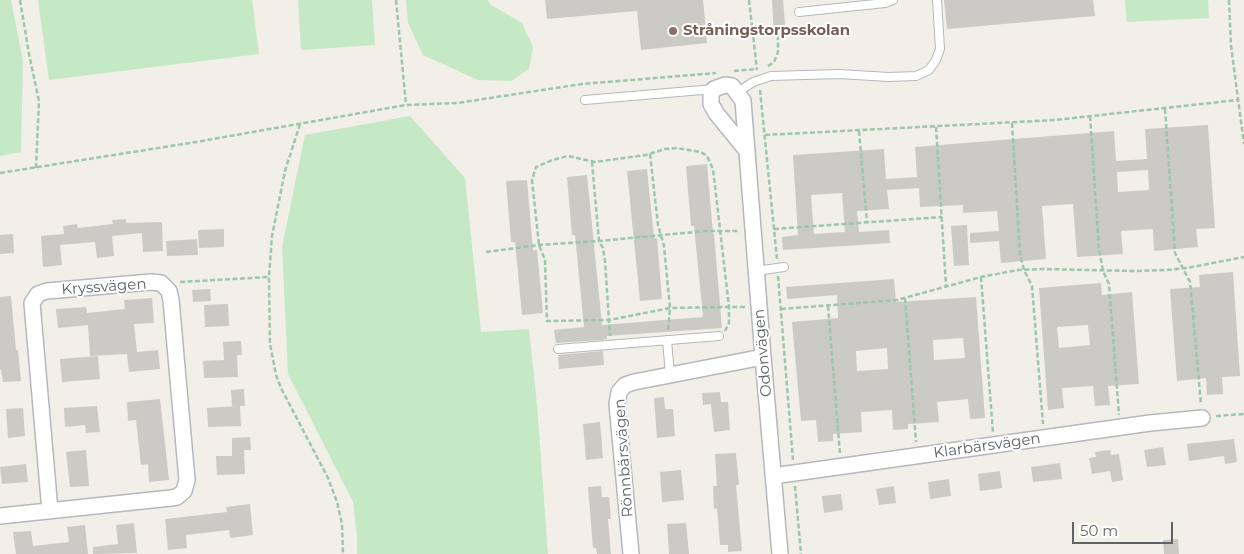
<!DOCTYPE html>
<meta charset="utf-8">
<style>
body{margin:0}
#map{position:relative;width:1244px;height:554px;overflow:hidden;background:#f1efe8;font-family:Montserrat,sans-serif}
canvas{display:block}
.scale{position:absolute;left:1072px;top:522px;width:101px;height:22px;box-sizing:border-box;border:2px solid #5f6368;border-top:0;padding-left:6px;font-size:15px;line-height:18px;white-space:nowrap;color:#5f6368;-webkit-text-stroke:4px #fff;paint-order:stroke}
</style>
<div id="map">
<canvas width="1244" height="554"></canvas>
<div class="scale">50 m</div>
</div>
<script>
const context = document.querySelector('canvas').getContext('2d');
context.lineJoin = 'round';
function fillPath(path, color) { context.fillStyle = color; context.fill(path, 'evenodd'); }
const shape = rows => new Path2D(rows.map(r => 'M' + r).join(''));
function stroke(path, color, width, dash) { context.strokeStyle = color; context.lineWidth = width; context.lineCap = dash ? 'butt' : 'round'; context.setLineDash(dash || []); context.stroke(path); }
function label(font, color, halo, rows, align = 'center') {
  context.font = font + ' Montserrat,sans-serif'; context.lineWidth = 4; context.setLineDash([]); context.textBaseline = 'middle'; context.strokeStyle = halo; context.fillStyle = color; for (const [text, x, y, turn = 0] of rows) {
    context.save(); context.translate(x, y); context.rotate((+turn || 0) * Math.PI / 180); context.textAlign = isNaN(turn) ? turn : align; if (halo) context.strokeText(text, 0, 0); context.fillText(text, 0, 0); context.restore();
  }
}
fillPath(shape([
 [0,0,11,0,23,61,21,152,0,156],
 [38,0,252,0,259,54,49,80],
 [298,0,372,0,375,45,301,50],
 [406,0,487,0,491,5,522,23,533,47,529,69,511,81,478,80,423,55,408,23],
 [1125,0,1208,0,1209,18,1127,22],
 [410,116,465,178,481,332,529,329,537,405,548,554,357,554,357,535,353,502,288,374,282,247,305,135]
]), '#c5e8c5');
fillPath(shape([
 [545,0,703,0,707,43,641,50,637,11,547,19],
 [772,0,783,0,786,36,774,37],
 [944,0,1093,0,1095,16,947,29],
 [1208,125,1215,228,1196,229,1198,247,1154,251,1153,229,1121,231,1123,254,1077,257,1073,204,1042,206,1046,259,1001,263,999,241,970,243,970,233,999,231,997,211,963,213,963,205,920,207,919,188,887,190,889,209,857,211,859,232,889,230,890,243,783,250,782,237,798,235,793,155,884,149,886,179,902,178,917,177,915,147,1114,131,1116,161,1147,159,1145,129],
 [1148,170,1149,190,1118,192,1117,172],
 [842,193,845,232,814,234,811,195],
 [707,164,713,234,714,234,722,328,607,336,607,339,602,340,556,343,554,330,584,327,575,235,572,235,567,177,587,175,602,325,703,317,694,226,691,226,686,166],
 [647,169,654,238,657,238,662,299,640,301,627,171],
 [527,180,533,250,537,250,543,313,522,315,515,242,511,242,506,181],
 [126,219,126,223,162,222,163,251,143,252,142,233,112,236,114,256,97,258,95,242,60,245,62,265,43,267,41,236,64,234,63,226,77,224,78,228,113,224,112,220],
 [967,225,969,265,954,266,951,226],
 [224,229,224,247,199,248,198,230],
 [13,234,14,253,0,254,0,235],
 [197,239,198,255,167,256,166,241],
 [1233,272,1240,376,1222,377,1223,394,1207,395,1206,378,1177,381,1170,289,1200,287,1199,275],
 [894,279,896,302,976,297,985,418,970,419,968,399,937,402,939,422,908,424,908,429,893,430,892,410,861,412,862,432,833,434,833,441,818,442,816,420,801,421,792,322,838,318,837,295,787,299,786,287],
 [963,338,965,358,934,360,933,340],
 [887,348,888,369,857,371,856,351],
 [1101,283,1102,295,1132,292,1139,384,1108,386,1110,405,1095,406,1093,386,1062,388,1064,408,1048,410,1039,288],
 [1088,325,1090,345,1059,348,1057,327],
 [210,289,211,301,193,302,192,290],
 [11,296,16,350,18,350,21,381,3,382,1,369,0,370,0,297],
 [152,298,154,323,134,324,137,352,158,350,160,369,129,372,127,354,90,356,88,325,58,328,56,309,86,307,87,313,125,309,124,300],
 [228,304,229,326,205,327,204,305],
 [241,341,242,355,237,355,238,377,204,378,203,361,224,360,223,342],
 [603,351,604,365,559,369,558,355],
 [98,356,100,379,62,382,60,359],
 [244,389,245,406,240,406,241,426,208,427,207,408,237,406,232,406,231,390],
 [720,392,721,402,728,402,730,430,714,432,711,404,703,405,702,393],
 [664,397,665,409,673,409,675,436,657,438,654,398],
 [160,399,169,480,149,482,148,464,141,465,136,420,128,421,127,402],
 [97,406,100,432,86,433,85,425,65,427,64,408],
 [23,408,25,436,8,438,6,409],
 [600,422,603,458,586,460,583,424],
 [250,437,251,450,244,450,245,474,217,475,216,456,232,456,232,438],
 [1234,439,1237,462,1225,464,1224,456,1189,461,1187,444],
 [1163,447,1166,465,1147,467,1144,450],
 [86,450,89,486,70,487,66,452],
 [1110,450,1111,455,1119,454,1123,480,1112,482,1110,471,1092,474,1089,458,1096,457,1095,452],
 [736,453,739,485,736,485,742,551,728,552,728,545,720,545,717,508,714,509,713,486,717,486,715,454],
 [1060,463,1062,479,1033,482,1031,467],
 [26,464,28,482,2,484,0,467],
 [681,470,684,500,662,502,660,472],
 [1000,471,1002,488,980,491,978,474],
 [949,479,951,496,930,499,928,482],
 [601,486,602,497,609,497,611,519,608,519,611,554,597,554,596,548,593,548,588,487],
 [894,486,896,503,879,505,876,489],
 [841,494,843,510,824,513,822,496],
 [250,504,253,535,230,538,229,530,186,535,187,548,168,550,165,519,227,512,226,507],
 [134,523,137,553,93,554,93,547,118,544,116,525],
 [686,523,689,554,669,554,667,524],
 [85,525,88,554,16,554,13,532,31,531,33,546,69,542,67,527],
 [1178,539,1179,554,1164,554,1163,540]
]), '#cccac5');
const service = shape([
 [799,12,885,3,893,0],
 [738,92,753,82,771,76,839,74,889,77,916,76,929,70,936,60,940,49,937,0],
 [585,100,714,89],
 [756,271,784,267],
 [667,340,670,375],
 [558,349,719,336]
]);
const minor = shape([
 [747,151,716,113,711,104,711,95,714,89,725,85,732,86,743,101,763,357,780,554],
 [773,476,1150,423,1202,418],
 [0,516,171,498,177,497,184,491,187,480,171,300,169,291,161,283,151,282,47,291,38,294,32,303,50,511],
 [631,554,617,404,619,392,625,385,634,382,763,357]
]);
stroke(service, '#b5b8bc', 10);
stroke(minor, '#b5b8bc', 18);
stroke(shape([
 [20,0,29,54,39,101,36,168],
 [396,0,406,105],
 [749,0,757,70],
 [1229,0,1231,46,1244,144],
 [768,66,774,62,778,52,778,37],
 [734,71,756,69],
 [760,90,777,259],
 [1165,109,1175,253,1190,282,1201,404],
 [1090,116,1099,249,1103,271,1109,284,1119,415],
 [1012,123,1020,254,1024,270,1032,286,1043,424],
 [300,124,285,171,272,236,269,277,270,344,276,375,281,388,328,478,337,502,342,524,343,554],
 [936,127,946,286],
 [859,131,867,222],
 [765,135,1055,120,1238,100],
 [650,154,658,225,664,246,670,308,668,331],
 [592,162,599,241,603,248,605,261,610,336],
 [0,173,196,142,406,105,457,103,582,84,716,73],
 [774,229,942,217],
 [486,252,539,245,599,241,705,231,739,231],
 [778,276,793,460],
 [981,277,993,433],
 [180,282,269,277],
 [905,298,916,442],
 [828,306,840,454],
 [781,309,897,300,981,277,1018,270,1043,269,1135,271,1166,270,1187,268,1244,257],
 [725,331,729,323,729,307,713,169,707,156,701,152,677,148,665,149,646,155,595,162,568,156,552,160,536,167,532,180,539,245,545,260,547,321,609,320,670,308,729,307,745,307],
 [1216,416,1244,414],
 [795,486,801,554]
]), '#9cc7a9', 2.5, [5, 2.5]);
stroke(service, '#fff', 8);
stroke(minor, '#fff', 15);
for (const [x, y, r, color] of [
 [673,31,5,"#8d6e63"]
]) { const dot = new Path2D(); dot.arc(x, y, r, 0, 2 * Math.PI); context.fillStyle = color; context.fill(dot); stroke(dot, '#fff', 2); }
label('bold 15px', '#785e54', '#fff', [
 ["Stråningstorpsskolan",683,31]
], 'left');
label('15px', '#5f6368', '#fff', [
 ["Kryssvägen",104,287,-4],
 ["Odonvägen",763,353,-95],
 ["Klarbärsvägen",987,446,-8],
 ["Rönnbärsvägen",624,458,-94]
]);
</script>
